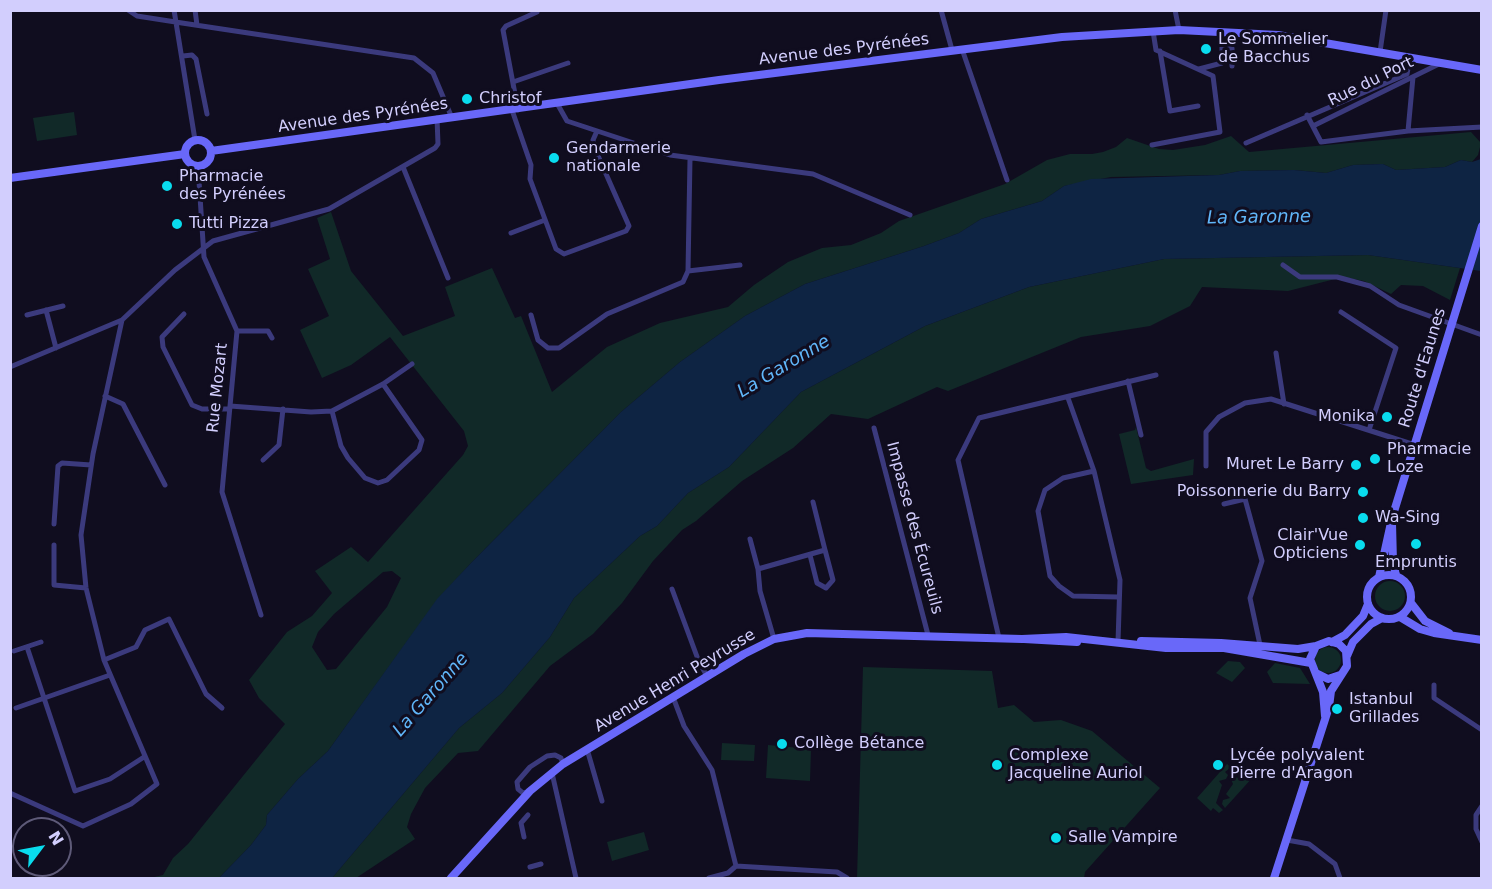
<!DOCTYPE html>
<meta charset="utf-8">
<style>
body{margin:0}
#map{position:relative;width:1492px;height:889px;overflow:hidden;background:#100d1f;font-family:"DejaVu Sans",sans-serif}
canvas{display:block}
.frame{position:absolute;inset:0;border:12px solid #d2cefd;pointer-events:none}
.north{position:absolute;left:12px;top:817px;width:60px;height:60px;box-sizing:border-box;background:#100d1f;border:2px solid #5e5a78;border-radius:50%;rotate:58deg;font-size:16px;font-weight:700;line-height:24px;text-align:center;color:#d2cefd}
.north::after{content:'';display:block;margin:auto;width:21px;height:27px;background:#09dcee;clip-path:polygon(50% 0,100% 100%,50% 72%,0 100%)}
</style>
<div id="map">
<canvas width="1492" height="889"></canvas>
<div class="frame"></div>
<div class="north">N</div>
</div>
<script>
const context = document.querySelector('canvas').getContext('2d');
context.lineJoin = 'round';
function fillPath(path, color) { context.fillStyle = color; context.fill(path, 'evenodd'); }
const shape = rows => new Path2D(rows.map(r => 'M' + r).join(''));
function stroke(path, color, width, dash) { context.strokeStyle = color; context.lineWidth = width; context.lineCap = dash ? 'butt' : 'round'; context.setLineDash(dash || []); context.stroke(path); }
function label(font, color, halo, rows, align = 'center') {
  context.font = font + ' "DejaVu Sans",sans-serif'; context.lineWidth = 6; context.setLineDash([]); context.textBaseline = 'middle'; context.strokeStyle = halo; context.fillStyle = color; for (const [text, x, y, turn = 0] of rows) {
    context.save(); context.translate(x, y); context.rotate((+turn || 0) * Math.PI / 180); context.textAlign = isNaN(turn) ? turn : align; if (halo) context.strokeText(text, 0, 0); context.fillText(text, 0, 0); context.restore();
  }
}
fillPath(shape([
 [74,112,77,135,37,141,33,118],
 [1471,132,1481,143,1478,155,1472,162,1461,160,1445,167,1396,170,1383,164,1353,165,1326,173,1294,170,1240,171,1219,175,1111,177,1064,186,1042,201,981,219,959,233,924,246,805,284,745,316,680,362,621,412,470,564,437,600,328,751,298,779,267,815,266,825,251,845,219,878,150,878,163,875,173,858,188,844,285,724,259,698,249,680,287,632,312,616,332,593,315,571,351,547,368,562,463,455,468,446,464,431,390,337,351,365,322,378,300,330,329,316,308,269,330,259,317,218,331,212,351,271,403,336,455,316,445,287,492,268,515,318,521,316,552,392,607,347,660,323,728,307,754,285,788,262,822,248,851,245,881,233,899,221,1005,184,1047,160,1070,154,1092,154,1103,152,1116,147,1127,138,1159,149,1173,150,1205,145,1231,136,1249,152],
 [392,571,401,578,387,607,336,669,327,670,312,647,318,632,334,614,383,572],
 [1368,255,1460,268,1450,300,1423,286,1401,285,1391,294,1364,281,1343,277,1288,291,1202,287,1190,306,1150,326,1081,337,948,391,937,387,868,419,831,414,793,448,742,481,696,521,682,530,653,561,622,603,593,634,550,666,478,751,458,753,425,788,411,814,407,827,415,839,356,878,332,878,459,728,502,693,550,637,574,598,640,536,657,526,688,493,729,467,801,392,925,326,1029,287,1164,259],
 [1136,427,1146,468,1151,471,1194,459,1193,475,1131,484,1119,434,1135,430],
 '1375 596a15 15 0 1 1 30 0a15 15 0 1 1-30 0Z',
 '1315 660a13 13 0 1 1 26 0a13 13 0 1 1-26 0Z',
 [1228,661,1240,662,1245,668,1232,682,1216,673],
 [1275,663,1300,668,1310,684,1273,683,1267,672],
 [863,667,992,671,998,708,1014,705,1034,722,1061,720,1092,731,1160,788,1085,872,1084,878,857,878],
 [722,743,755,745,754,761,721,760],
 [768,745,811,749,810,781,766,778],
 [1227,764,1231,767,1225,772,1228,775,1226,779,1219,781,1222,785,1216,803,1223,810,1219,813,1213,808,1211,811,1197,798],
 [1239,764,1253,777,1225,808,1222,804,1223,800,1230,798,1226,794,1233,784,1230,777,1233,774,1237,778,1240,776,1235,771],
 [644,832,649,850,612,861,607,842]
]), '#112928');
fillPath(shape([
 [1481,159,1481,271,1368,255,1164,259,1029,287,925,326,801,392,729,467,688,493,657,526,640,536,574,598,550,637,502,693,459,728,332,878,219,878,251,845,266,825,267,815,298,779,328,751,437,599,470,564,621,412,680,362,745,316,805,284,924,246,959,233,981,219,1042,201,1064,186,1091,179,1219,175,1240,171,1294,170,1326,173,1353,165,1383,164,1396,170,1445,167,1461,160,1472,162]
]), '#0e2443');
stroke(shape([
 [128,10,137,16,182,23,414,58,433,73,452,118],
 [174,10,195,140],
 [195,10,197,25],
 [941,10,952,50],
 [1175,10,1179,30],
 [962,49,1007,180],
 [1160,51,1170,111,1198,106],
 [1380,52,1386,10],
 [183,56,192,55,196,59,207,114],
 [1199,69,1222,63,1222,47,1232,48,1232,66],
 [513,82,568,63],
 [558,105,567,121,670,155,813,174,910,215],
 [512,110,531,165,530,179,556,249,564,254,626,231,629,226,595,149,593,140,597,131],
 [518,110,503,30,506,26,537,12],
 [1307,115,1321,142,1408,131,1482,127],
 [1313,126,1441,63],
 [1408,131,1413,77],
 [1246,143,1407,74,1410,58],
 [1152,145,1220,132,1213,76,1156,50,1153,31],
 [198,166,204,257,237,331,222,492,261,615],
 [403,167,448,278],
 [511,233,545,220],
 [1283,265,1300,277,1337,277,1370,286,1399,305,1482,335],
 [688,271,740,265],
 [46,310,56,348],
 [1341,312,1396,348,1369,430],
 [184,314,162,337,163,347,192,405,202,409,229,409],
 [27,315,63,306],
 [531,315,538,340,548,348,559,348,607,314,683,282,688,271,690,159],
 [237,331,268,331,272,338],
 [1276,353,1284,404],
 [10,367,122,320,175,270,213,241,329,209,435,148,438,144,437,118],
 [1128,381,1141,435],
 [105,396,123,404,165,485],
 [1068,398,1094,471,1120,580,1118,642],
 [230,406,311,412,332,411,383,384,412,364],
 [332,411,341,446,348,458,365,478,378,483,387,480,419,450,422,440,383,384],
 [874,428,928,635],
 [263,460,279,445,283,409],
 [1206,466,1206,432,1219,417,1245,403,1271,399,1415,445],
 [1094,471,1063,478,1045,490,1038,511,1050,576,1059,586,1073,596,1118,597],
 [1224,504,1245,499,1262,561,1250,598,1260,645],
 [54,524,58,466,62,463,91,465],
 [750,539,758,569,760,591,774,639],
 [54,545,54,585,86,588],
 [810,555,817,583,826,588,833,580,825,550],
 [758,569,825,550,813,502],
 [672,589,699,662,707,676],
 [999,638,958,460,979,418,1156,375],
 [27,647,75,791,110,779,144,757],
 [14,651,41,642],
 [104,660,136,647,145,630,169,619,206,694,222,708],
 [1434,685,1434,698,1482,730],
 [673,697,684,726,712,770,736,866],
 [16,708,110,675],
 [587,749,602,801],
 [552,773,576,878],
 [527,792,523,793,518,789,517,782,530,767,547,756,555,755,561,758,563,764],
 [10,793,83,826,131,804,157,784,104,660,86,588,81,535,93,454,122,320],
 [1482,806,1476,815,1476,829,1482,842],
 [524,837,521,823,528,815],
 [1287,840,1309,844,1335,864,1340,878],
 [736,866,837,872,847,878],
 [530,867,541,864],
 [709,878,728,873,736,866]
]), '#3b3a7d', 5);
stroke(shape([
 '185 153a13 13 0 1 1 26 0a13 13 0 1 1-26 0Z',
 [211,151,719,80,1062,37,1179,30,1278,35,1482,70],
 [10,178,185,154],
 [1392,523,1393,562,1396,575],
 '1367 597a22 22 0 1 1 44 0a22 22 0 1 1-44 0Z',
 [1379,577,1392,518,1482,226],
 [1411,603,1425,621,1449,633],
 [1400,617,1420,629,1434,633,1482,640],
 [1024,639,1077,642],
 [1141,641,1221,643,1298,649,1316,646],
 [1332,642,1345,635,1363,616,1368,604],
 [1347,656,1353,642,1371,624,1382,618],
 [1316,673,1328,679,1340,675],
 [451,878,530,791,563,764,744,654,774,639,807,633,1022,639,1066,637,1166,648,1224,648,1311,663],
 [1274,878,1329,707,1331,691,1347,666,1346,651,1339,644,1329,641,1316,646,1310,659,1323,692,1325,716]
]), '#6968f9', 8);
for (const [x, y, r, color] of [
 [1206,49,6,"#09dcee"],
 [467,99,6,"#09dcee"],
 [554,158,6,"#09dcee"],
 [167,186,6,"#09dcee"],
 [177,224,6,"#09dcee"],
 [1387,417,6,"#09dcee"],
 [1375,459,6,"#09dcee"],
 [1356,465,6,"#09dcee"],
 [1363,492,6,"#09dcee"],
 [1363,518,6,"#09dcee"],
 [1416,544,6,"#09dcee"],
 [1360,545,6,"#09dcee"],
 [1337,709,6,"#09dcee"],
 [782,744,6,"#09dcee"],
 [997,765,6,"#09dcee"],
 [1218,765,6,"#09dcee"],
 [1056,838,6,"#09dcee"]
]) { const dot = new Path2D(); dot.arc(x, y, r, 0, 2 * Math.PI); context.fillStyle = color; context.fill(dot); stroke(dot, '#100d1f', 2); }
label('16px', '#d2cefd', '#100d1f', [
 ["Le Sommelier",1218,40],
 ["de Bacchus",1218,58],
 ["Christof",479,99],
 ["Gendarmerie",566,149],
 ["nationale",566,167],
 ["Pharmacie",179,177],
 ["des Pyrénées",179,195],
 ["Tutti Pizza",189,224],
 ["Monika",1375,417,"right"],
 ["Pharmacie",1387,450],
 ["Loze",1387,468],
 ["Muret Le Barry",1344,465,"right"],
 ["Poissonnerie du Barry",1351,492,"right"],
 ["Wa-Sing",1375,518],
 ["Clair'Vue",1348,536,"right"],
 ["Opticiens",1348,554,"right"],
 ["Empruntis",1416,563,"center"],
 ["Istanbul",1349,700],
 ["Grillades",1349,718],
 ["Collège Bétance",794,744],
 ["Complexe",1009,756],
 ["Jacqueline Auriol",1009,774],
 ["Lycée polyvalent",1230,756],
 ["Pierre d'Aragon",1230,774],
 ["Salle Vampire",1068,838]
], 'left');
label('16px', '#d2cefd', '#100d1f', [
 ["Avenue des Pyrénées",844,50,-7],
 ["Rue du Port",1371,82,-26],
 ["Avenue des Pyrénées",363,116,-8],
 ["Route d'Eaunes",1423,368,-73],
 ["Rue Mozart",218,388,-84],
 ["Impasse des Écureuils",914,528,75],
 ["Avenue Henri Peyrusse",675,681,-31]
]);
label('italic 18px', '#60b6f9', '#100d1f', [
 ["La Garonne",1259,218,-1],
 ["La Garonne",784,367,-31],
 ["La Garonne",431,695,-49]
]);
</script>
